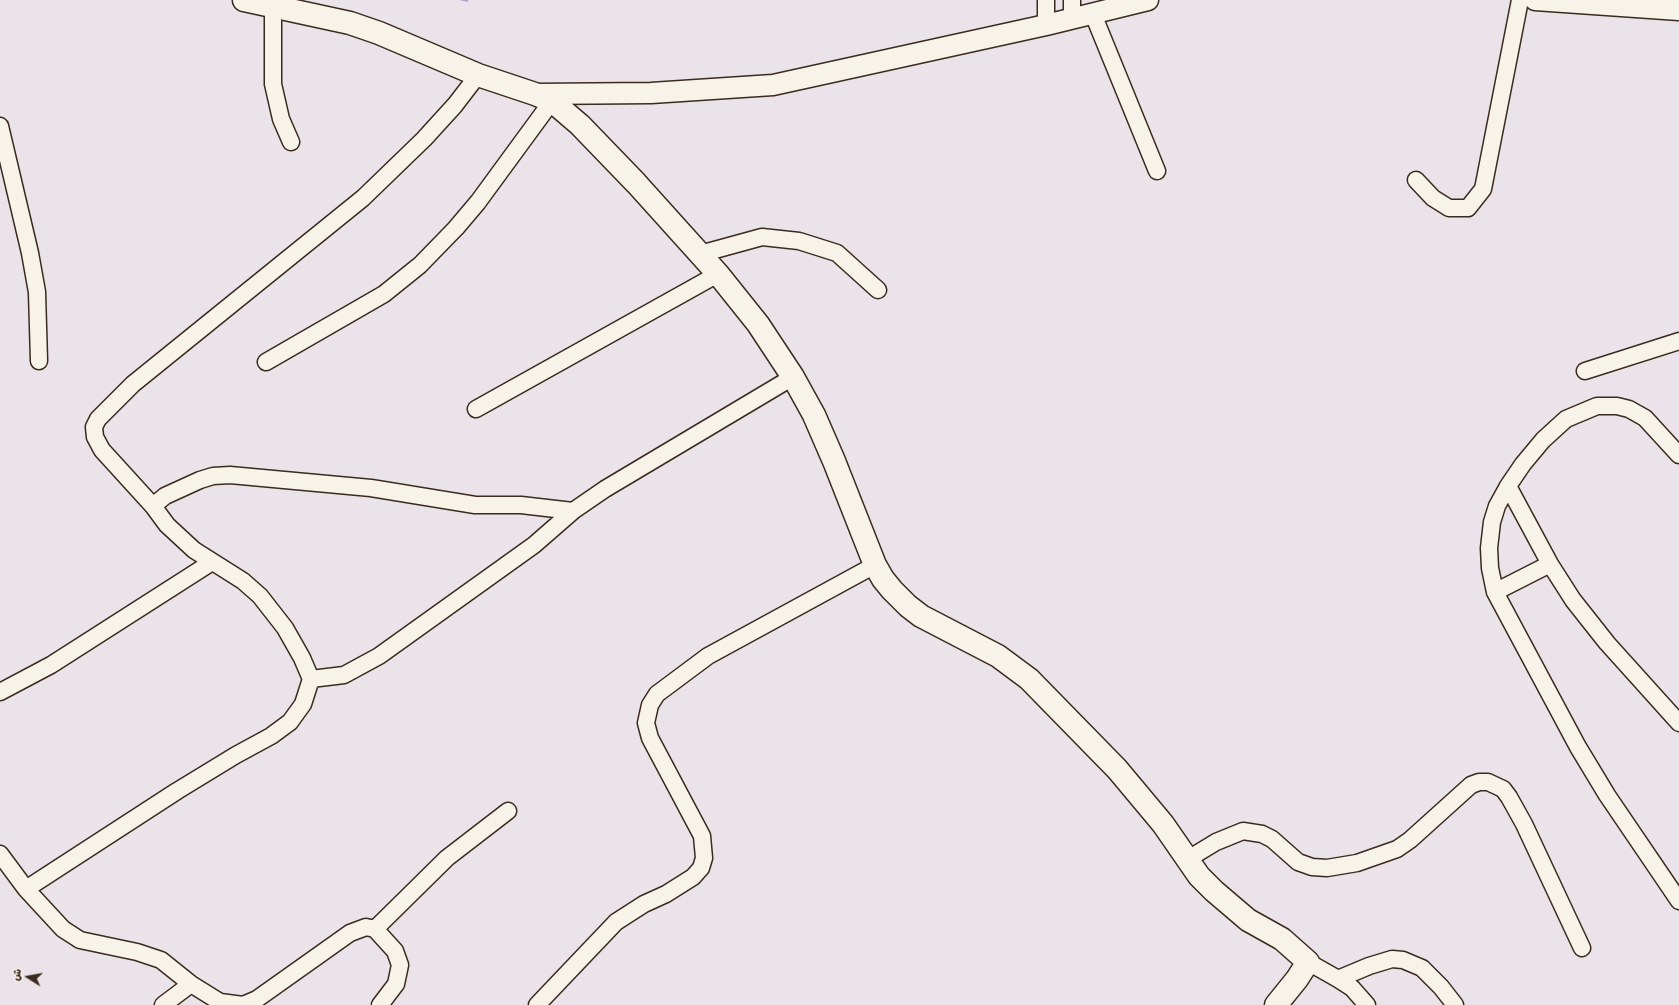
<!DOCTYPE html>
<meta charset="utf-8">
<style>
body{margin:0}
#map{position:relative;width:1679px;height:1005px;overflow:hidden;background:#ebe3ea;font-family:"Playpen Sans","Playpen Sans Arabic",sans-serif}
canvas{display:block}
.north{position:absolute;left:8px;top:957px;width:40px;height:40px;-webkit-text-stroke:3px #f7f3e8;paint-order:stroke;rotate:281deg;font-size:11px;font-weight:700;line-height:16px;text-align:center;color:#3b2a1e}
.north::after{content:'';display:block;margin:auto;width:14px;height:18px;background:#3b2a1e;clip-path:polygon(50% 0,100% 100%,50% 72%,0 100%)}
</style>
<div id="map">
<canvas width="1679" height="1005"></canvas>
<div class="north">ش</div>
</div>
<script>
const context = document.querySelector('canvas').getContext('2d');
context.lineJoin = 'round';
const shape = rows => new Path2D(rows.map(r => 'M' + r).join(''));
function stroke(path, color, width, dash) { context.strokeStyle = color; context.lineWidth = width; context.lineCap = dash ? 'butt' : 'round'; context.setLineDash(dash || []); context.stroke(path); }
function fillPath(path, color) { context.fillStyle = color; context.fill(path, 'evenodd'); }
const minor = shape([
 [273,6,273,84,281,119,291,142],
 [1093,14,1157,171],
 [1072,19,1072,0],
 [1046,25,1046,0],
 [0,126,30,253,37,292,39,361],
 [1416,180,1433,198,1449,208,1468,208,1483,189,1520,0],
 [700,254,762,237,799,241,837,253,878,290],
 [266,362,384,294,420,265,456,228,478,202,552,101],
 [1585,371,1679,341],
 [476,409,718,274],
 [1679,455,1645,418,1629,409,1617,406,1597,406,1566,419,1543,440,1523,464,1508,486,1497,506,1492,522,1489,548,1490,568,1495,592,1578,747,1607,795,1679,901],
 [1508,486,1550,564,1573,600,1607,643,1679,723],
 [153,506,165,496,200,480,213,476,230,475,371,488,475,505,521,505,573,511],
 [1495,592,1550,564],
 [311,679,344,675,379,656,534,545,573,511,605,489,793,377],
 [0,692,51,665,212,562],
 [0,854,26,889,63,929,80,940,137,952,161,960,191,984,220,1002,243,1005,257,999,350,933,366,927,375,929,395,951,400,965,396,984,380,1005],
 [1188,859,1216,842,1243,831,1262,834,1272,839,1298,862,1312,867,1327,868,1357,863,1397,849,1410,840,1471,785,1479,782,1488,782,1503,789,1509,797,1524,824,1582,948],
 [26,889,177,791,236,755,271,736,290,722,303,704,311,679,302,658,285,628,260,596,243,581,194,550,167,525,153,506,102,450,95,437,94,427,98,419,133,384,363,198,424,139,455,105,478,75],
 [375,929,447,858,508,811],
 [1308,962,1338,979,1352,988,1367,1005],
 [1338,979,1369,966,1392,959,1403,960,1422,968,1441,987,1455,1005],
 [163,1005,191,984],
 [537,1005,616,922,644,904,666,894,693,877,701,868,704,858,702,836,650,738,646,723,650,705,657,694,708,656,875,565]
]);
const tertiary = shape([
 [1535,0,1679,10],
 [535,94,651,93,773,85,1046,25,1148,0]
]);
const secondary = shape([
 [244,0,350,23,379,33,478,75,535,94,552,101,580,125,636,183,718,274,758,324,793,377,814,415,834,461,875,565,883,579,892,590,908,606,921,616,998,656,1029,679,1117,769,1163,824,1199,876,1214,891,1248,920,1282,939,1308,962,1297,979,1276,1005]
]);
stroke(minor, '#3b2a1e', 19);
stroke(tertiary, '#3b2a1e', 23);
stroke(secondary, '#3b2a1e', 25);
stroke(minor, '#f7f3e8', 16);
stroke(tertiary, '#f7f3e8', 20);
stroke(secondary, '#f7f3e8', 22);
fillPath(shape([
 [459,0,468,0,468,2]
]), '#b2a4ce');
</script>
